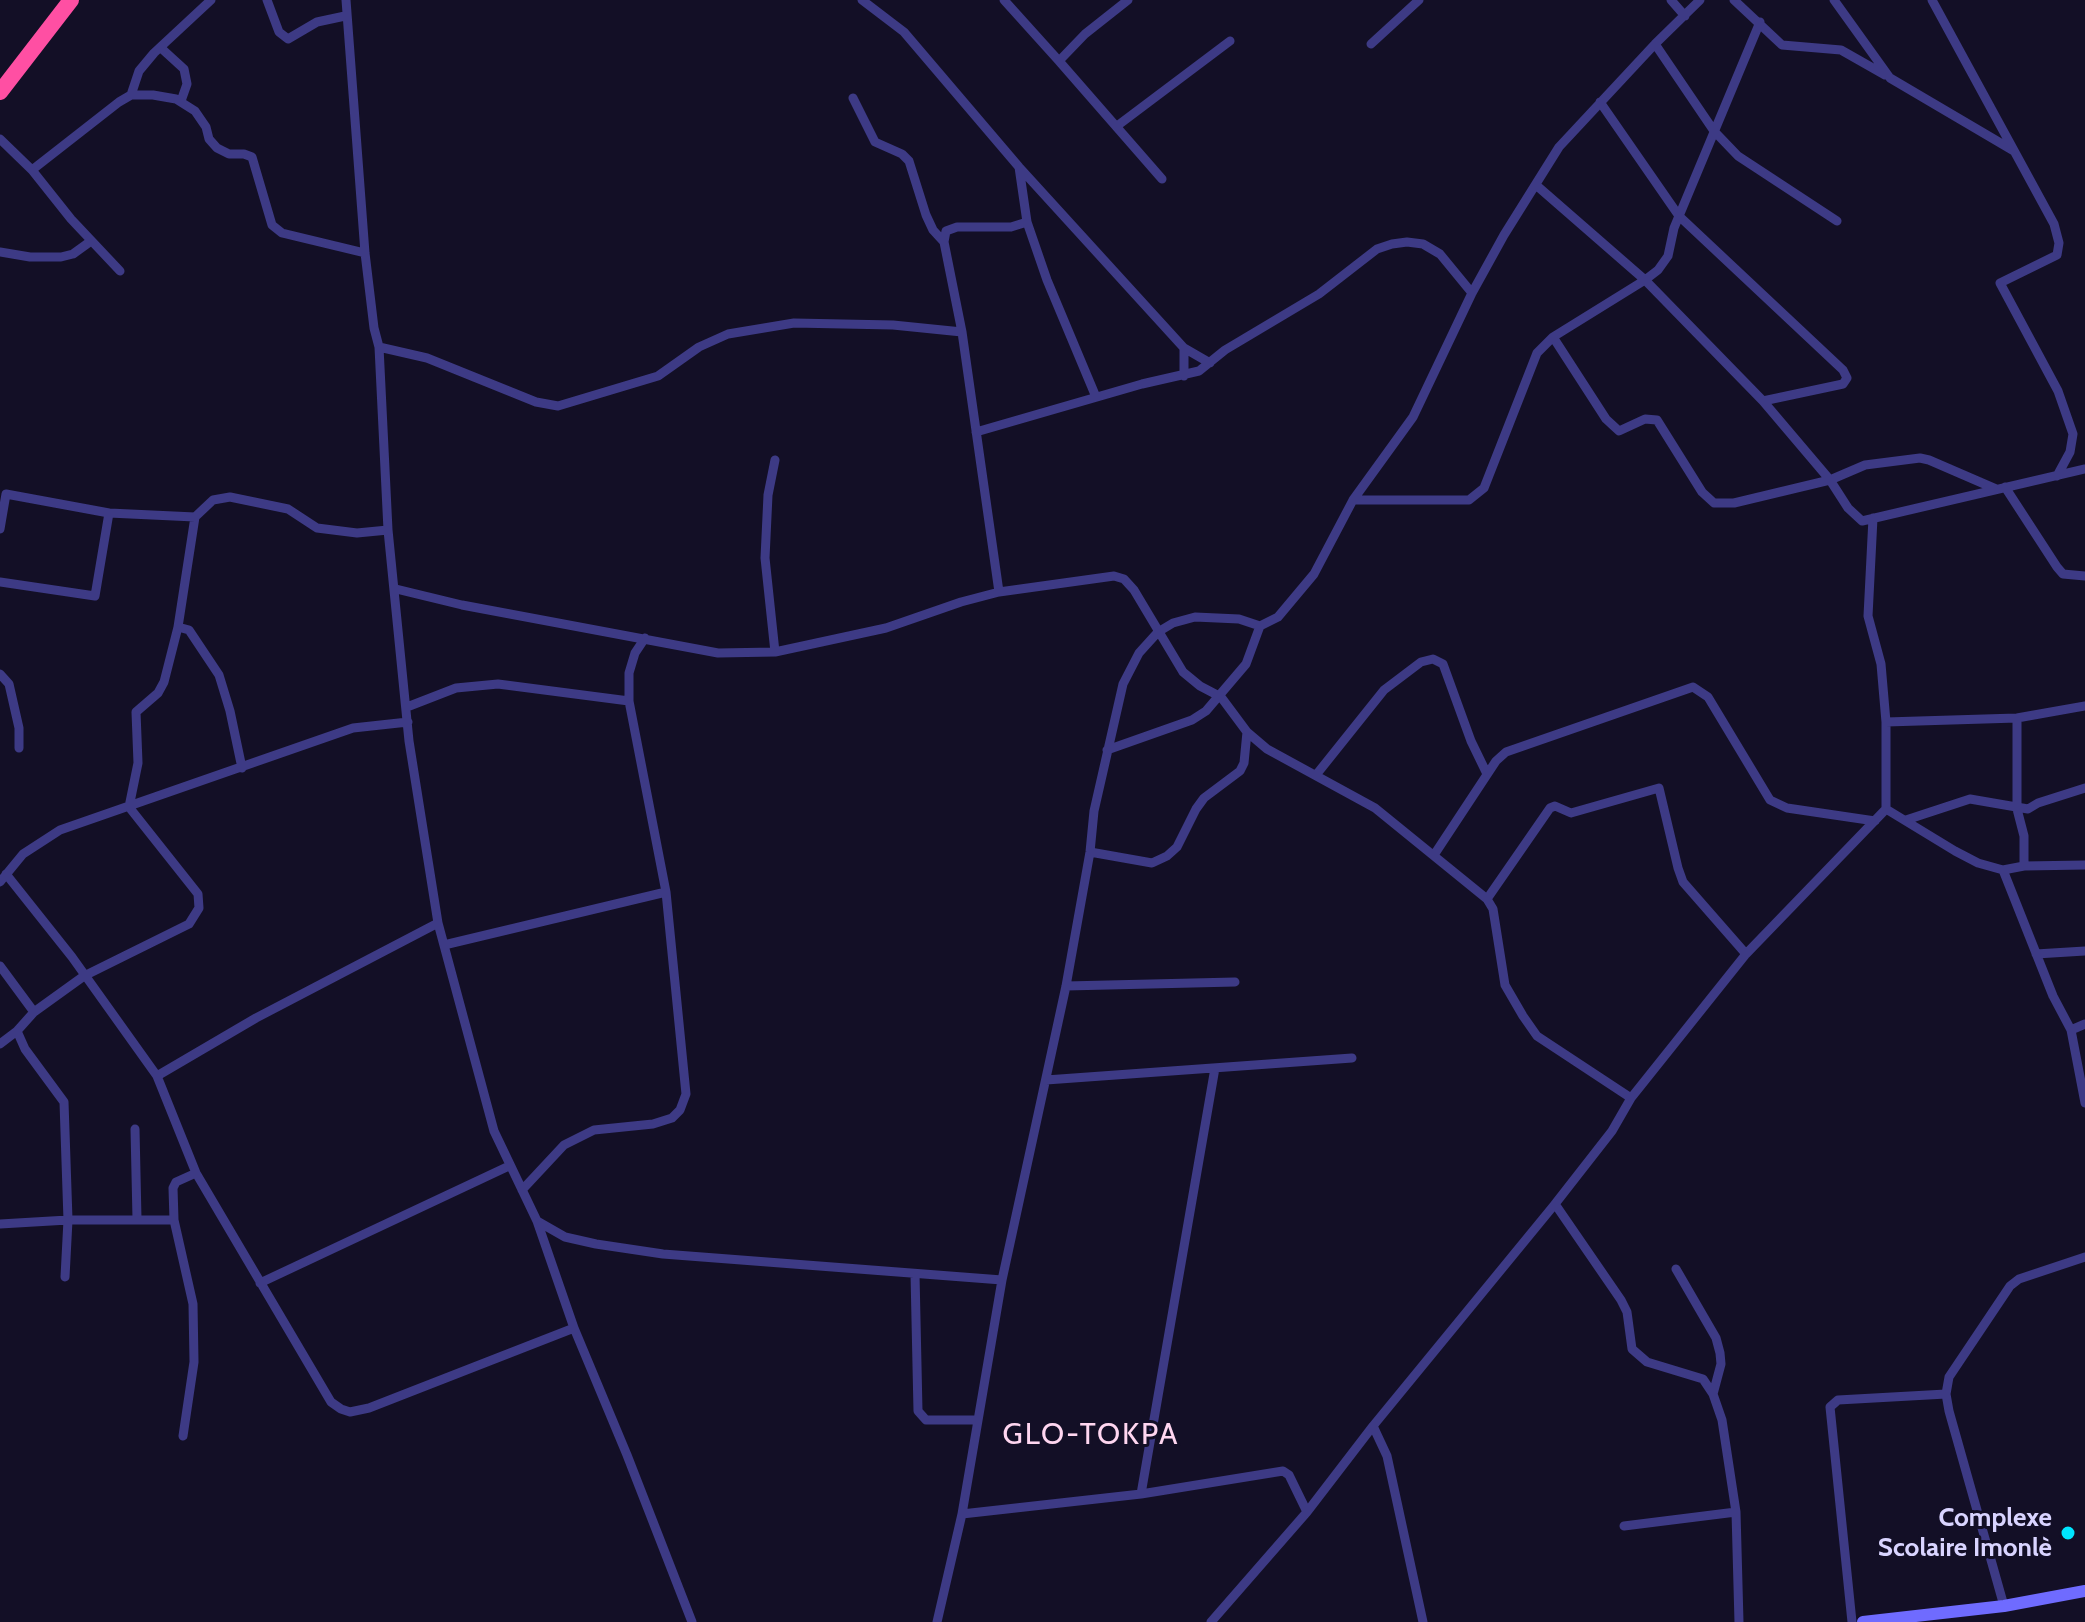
<!DOCTYPE html>
<meta charset="utf-8">
<style>
body{margin:0}
canvas{display:block;background:#130f26}
</style>
<canvas width="2085" height="1622"></canvas>
<script>
const context = document.querySelector('canvas').getContext('2d');
context.lineJoin = 'round';
const shape = rows => new Path2D(rows.map(r => 'M' + r).join(''));
function stroke(path, color, width, dash) { context.strokeStyle = color; context.lineWidth = width; context.lineCap = dash ? 'butt' : 'round'; context.setLineDash(dash || []); context.stroke(path); }
function label(font, color, halo, rows, align = 'center') {
  context.font = font + ' Cabin,sans-serif'; context.lineWidth = 6; context.setLineDash([]); context.textBaseline = 'middle'; context.strokeStyle = halo; context.fillStyle = color; for (const [text, x, y, turn = 0] of rows) {
    context.save(); context.translate(x, y); context.rotate((+turn || 0) * Math.PI / 180); context.textAlign = isNaN(turn) ? turn : align; if (halo) context.strokeText(text, 0, 0); context.fillText(text, 0, 0); context.restore();
  }
}
stroke(shape([
 [267,0,279,32,288,39,317,22,345,16],
 [346,0,365,253,374,328,379,347,388,530,409,741,438,923,494,1131,537,1221,574,1328,627,1455,692,1622],
 [862,0,904,32,1019,167,1184,348,1210,363],
 [1004,0,1059,61,1085,34,1128,0],
 [1671,0,1685,16],
 [1734,0,1782,45,1841,50,1885,75],
 [1834,0,1890,78,2014,151],
 [1932,0,2054,224,2059,243,2057,255,2000,283,2058,391,2073,434,2070,452,2057,476],
 [1371,44,1419,0],
 [1655,44,1714,131,1738,156,1837,221],
 [161,48,184,69,187,84,181,101],
 [1059,61,1162,179],
 [131,95,139,71,154,53,211,0],
 [853,98,875,142,902,154,909,161,926,215,933,230,944,242],
 [1600,102,1679,216,1843,370,1847,378,1843,384,1763,401],
 [1117,126,1230,41],
 [0,139,32,170,71,219,120,271],
 [32,170,119,102,131,95,153,95,176,99,195,111,206,127,209,139,217,148,229,154,244,154,252,157,272,225,282,233,365,253],
 [1536,185,1645,280,1763,401,1830,480,1848,508,1862,521,2085,469],
 [1027,222,1047,280,1096,397],
 [0,252,30,257,61,257,73,254,91,241],
 [1553,337,1606,419,1619,431,1645,419,1657,420,1702,492,1714,503,1734,503,1830,480,1865,465,1920,458,1929,460,1996,489],
 [379,347,427,358,536,402,558,406,658,376,699,347,728,334,794,323,893,325,962,332],
 [1184,348,1184,376],
 [976,432,1142,384,1199,371,1225,350,1319,294,1377,249,1392,244,1407,242,1423,244,1440,254,1472,293],
 [775,460,768,495,765,558,775,652],
 [2005,487,2057,567,2063,574,2085,576],
 [1353,500,1469,500,1484,488,1537,353,1553,337,1645,280,1658,270,1668,256,1674,228,1760,22],
 [109,513,195,517,213,500,230,497,288,509,317,528,357,533,388,530],
 [0,529,6,494,109,513,95,596,0,582],
 [396,589,462,605,718,653,775,652,886,628,961,602,999,592,1114,576,1124,579,1134,590,1183,672,1200,686,1221,697,1247,732,1267,749,1375,808,1487,899,1493,909,1505,985,1523,1016,1537,1036,1631,1098],
 [999,592,962,332,944,242,946,231,957,227,1011,227,1027,222,1019,167],
 [178,627,189,630,219,675,230,711,242,768],
 [0,674,9,684,19,728,19,748],
 [407,707,456,688,498,684,629,701],
 [2017,718,2017,809,2024,836,2024,866],
 [1886,722,2017,718,2085,706],
 [1107,750,1192,720,1206,711,1246,664,1260,626],
 [1316,775,1384,690,1421,662,1433,659,1443,664,1471,741,1487,774],
 [1886,809,1955,851,1978,863,2003,870,2053,996,2071,1030,2085,1103],
 [1906,820,1970,799,2028,809,2038,803,2085,788],
 [1090,852,1152,863,1167,856,1177,847,1196,809,1204,798,1240,771,1244,763,1247,732],
 [1434,855,1496,761,1506,752,1693,687,1708,697,1770,800,1787,808,1875,821],
 [2003,870,2024,866,2085,865],
 [6,874,72,957,157,1076,196,1173,331,1402,341,1409,350,1412,369,1408,574,1328],
 [0,882,23,854,60,830,353,728,408,722],
 [1487,899,1550,808,1555,806,1571,813,1659,788,1678,868,1683,882,1746,954],
 [444,945,666,892],
 [2036,954,2085,951],
 [0,966,34,1012],
 [1066,986,1235,982],
 [2071,1030,2085,1024],
 [17,1031,25,1049,64,1102,68,1220,65,1277],
 [0,1044,17,1031,34,1012,84,976,189,924,199,908,198,894,129,807,138,763,136,712,158,693,164,682,178,627,195,517],
 [157,1076,256,1018,438,923],
 [1046,1080,1352,1058],
 [135,1129,137,1219],
 [522,1190,564,1145,594,1130,653,1124,672,1118,680,1110,686,1094,666,892,629,701,629,673,635,653,645,638],
 [1555,1204,1621,1300,1627,1312,1632,1349,1647,1362,1703,1379,1713,1394,1722,1420,1736,1512,1739,1622],
 [537,1221,565,1237,596,1244,663,1254,1002,1280],
 [0,1224,68,1220,174,1220],
 [1676,1269,1716,1338,1720,1353,1721,1364,1713,1394],
 [915,1274,918,1411,926,1420,977,1420],
 [260,1283,509,1166],
 [1373,1426,1387,1456,1423,1622],
 [183,1436,194,1362,193,1304,174,1220,173,1188,176,1182,196,1173],
 [1141,1494,1215,1068],
 [962,1514,1141,1494,1283,1471,1289,1475,1307,1512],
 [1624,1526,1736,1512],
 [2004,1606,1949,1411,1946,1394,1949,1377,2010,1286,2019,1279,2085,1257],
 [937,1622,962,1514,1002,1280,1066,986,1090,852,1094,811,1123,684,1139,653,1158,632,1173,623,1195,617,1239,619,1260,626,1278,617,1314,574,1353,500,1413,417,1472,293,1504,235,1559,147,1655,44,1700,0],
 [1211,1622,1307,1512,1373,1426,1555,1204,1612,1131,1631,1098,1746,954,1886,809,1886,722,1881,664,1868,616,1873,518],
 [1852,1622,1830,1407,1838,1400,1946,1394]
]), '#3d3a85', 9);
stroke(shape([
 [1863,1622,2004,1606,2085,1591]
]), '#6f6bff', 12);
stroke(shape([
 [0,92,71,0]
]), '#ff4fa3', 16);
for (const [x, y, r, color] of [
 [2068,1533,8,"#00e5ff"]
]) { const dot = new Path2D(); dot.arc(x, y, r, 0, 2 * Math.PI); context.fillStyle = color; context.fill(dot); stroke(dot, '#130f26', 3); }
label('bold 26px', '#d9d4ff', '#130f26', [
 ["Complexe",2052,1518],
 ["Scolaire Imonlè",2052,1548]
], 'right');
context.letterSpacing = '2px';
label('30px', '#ffd6f0', '#130f26', [
 ["GLO-TOKPA",1091,1435]
]);
context.letterSpacing = '0px';
</script>
